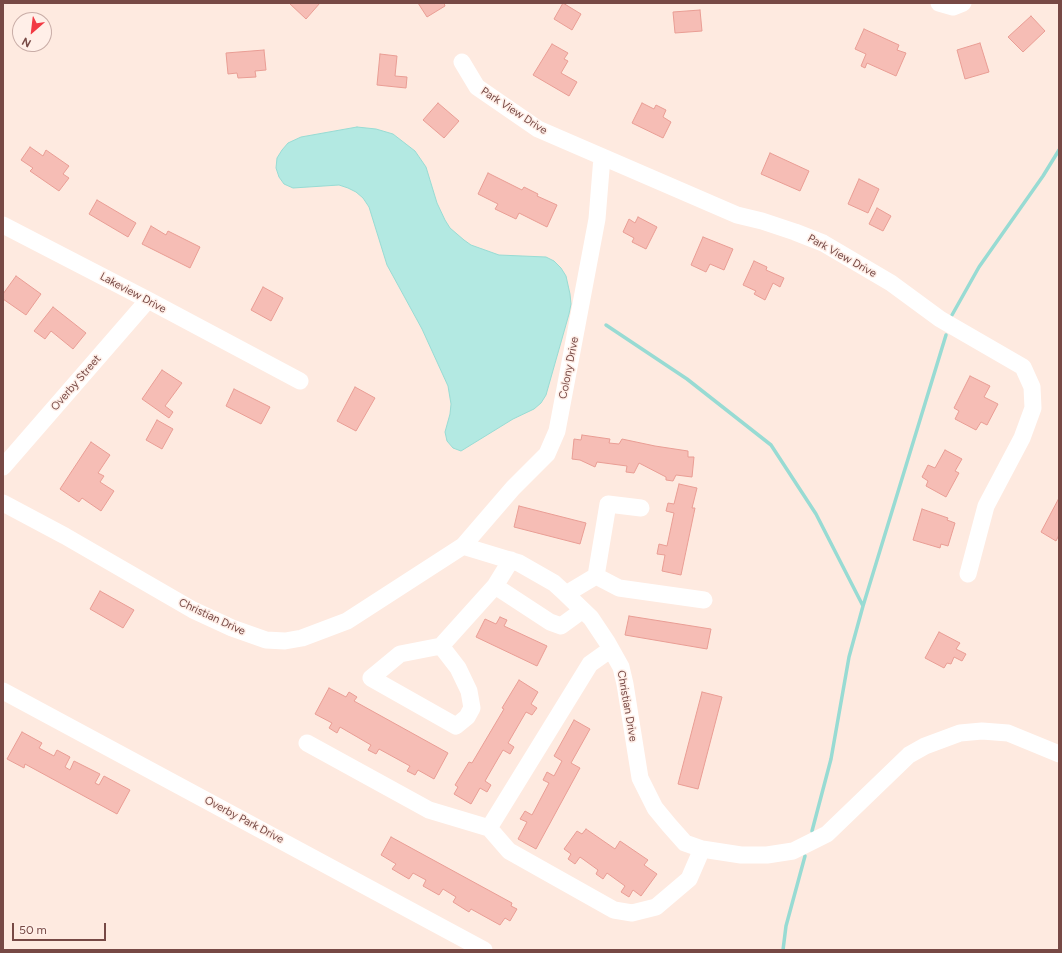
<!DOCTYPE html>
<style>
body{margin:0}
#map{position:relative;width:1062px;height:953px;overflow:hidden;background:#feeae0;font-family:Figtree,sans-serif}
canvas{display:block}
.frame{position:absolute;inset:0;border:4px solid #774945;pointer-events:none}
.north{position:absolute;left:12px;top:12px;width:40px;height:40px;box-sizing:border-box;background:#ffefe8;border:1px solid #c9ada7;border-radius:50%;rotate:208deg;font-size:11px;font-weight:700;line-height:16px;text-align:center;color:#774945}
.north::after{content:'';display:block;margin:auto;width:14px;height:18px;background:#f23a44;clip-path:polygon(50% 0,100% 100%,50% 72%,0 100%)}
.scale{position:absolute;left:12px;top:923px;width:94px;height:18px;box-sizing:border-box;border:2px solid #774945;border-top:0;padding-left:5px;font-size:12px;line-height:14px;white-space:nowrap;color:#774945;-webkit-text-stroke:3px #ffefe8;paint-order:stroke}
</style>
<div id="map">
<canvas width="1062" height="953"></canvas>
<div class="frame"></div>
<div class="north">N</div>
<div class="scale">50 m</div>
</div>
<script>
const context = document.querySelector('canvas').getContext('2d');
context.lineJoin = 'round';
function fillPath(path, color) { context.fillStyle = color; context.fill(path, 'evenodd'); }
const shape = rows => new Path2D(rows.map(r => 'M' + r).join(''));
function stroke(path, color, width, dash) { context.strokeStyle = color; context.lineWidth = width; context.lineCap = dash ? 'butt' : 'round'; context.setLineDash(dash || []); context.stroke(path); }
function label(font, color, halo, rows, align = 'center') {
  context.font = font + ' Figtree,sans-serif'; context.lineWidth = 3; context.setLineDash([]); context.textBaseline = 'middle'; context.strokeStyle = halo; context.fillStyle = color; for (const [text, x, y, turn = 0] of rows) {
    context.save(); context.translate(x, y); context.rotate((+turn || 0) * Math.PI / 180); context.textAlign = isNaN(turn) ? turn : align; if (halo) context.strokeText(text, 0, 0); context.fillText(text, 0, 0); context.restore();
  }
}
const water = shape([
 [357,127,376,129,393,134,415,151,426,167,437,203,445,220,450,228,464,240,471,245,499,255,546,257,554,261,561,268,566,276,570,294,571,304,569,314,546,395,541,403,534,409,513,419,461,451,453,448,447,441,445,432,450,414,451,404,448,386,422,329,387,265,369,207,363,198,356,192,348,188,339,185,293,188,284,184,279,177,276,168,277,158,282,150,288,143,301,137,357,127]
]);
fillPath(water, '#b3e9e2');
stroke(water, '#98dbd3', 1);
stroke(shape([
 [952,315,979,267,1043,176,1059,150],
 [606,325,687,379,771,445,816,514,863,606],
 [812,831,831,759,849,657,863,606,946,335],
 [783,950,786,926,805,856]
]), '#98dbd3', 3.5);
const building = shape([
 [289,3,320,3,306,19,289,3],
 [418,3,444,3,445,6,427,17,418,3],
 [563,3,581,14,572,30,554,19,563,3],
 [700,10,702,31,675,33,673,12,700,10],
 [1031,16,1045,31,1023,52,1008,37,1031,16],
 [864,29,899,45,897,50,906,53,896,76,867,63,865,68,861,66,866,54,855,49,864,29],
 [980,43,989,72,965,79,957,50,980,43],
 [552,44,568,53,564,59,568,61,561,73,577,82,569,96,533,75,552,44],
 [264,50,266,70,255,71,256,77,238,78,237,73,228,74,226,53,264,50],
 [380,54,397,56,395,76,407,77,406,88,377,85,380,54],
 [438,103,459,121,444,138,423,120,438,103],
 [642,103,654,109,656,105,666,110,663,117,671,122,663,138,632,123,642,103],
 [30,147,43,156,46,150,69,166,63,174,69,178,59,191,30,171,33,168,21,160,30,147],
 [770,153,809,171,800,191,761,174,770,153],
 [488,173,522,190,524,187,538,194,537,196,557,205,547,227,519,213,516,219,495,209,498,204,478,194,488,173],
 [859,179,879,189,868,213,848,204,859,179],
 [97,200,136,223,128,237,89,214,97,200],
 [877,208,891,216,883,231,869,224,877,208],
 [638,217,657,227,646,249,632,242,634,238,623,232,629,219,635,223,638,217],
 [151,226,166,235,168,231,200,247,190,268,142,244,151,226],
 [703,237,733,249,724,270,710,264,706,272,691,265,703,237],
 [754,261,767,267,766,270,784,278,780,287,773,283,765,300,754,294,756,291,743,285,754,261],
 [16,276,41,294,26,315,3,299,3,294,16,276],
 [263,287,283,298,271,321,251,310,263,287],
 [53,307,86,333,73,349,51,331,45,339,34,331,53,307],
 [162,370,182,383,165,406,173,412,169,418,142,399,162,370],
 [970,376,990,386,984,397,998,404,987,425,981,422,976,430,955,419,959,411,954,408,970,376],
 [355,387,375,398,356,431,337,421,355,387],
 [234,389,270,407,261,424,226,406,234,389],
 [157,420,173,429,162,449,146,440,157,420],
 [582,435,610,439,609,443,619,444,622,439,655,446,688,451,688,457,694,457,692,477,676,475,673,481,666,480,666,477,639,463,634,473,626,472,627,466,597,462,595,467,580,460,572,459,574,439,581,440,582,435],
 [91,442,110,455,98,473,104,476,100,482,114,491,101,511,82,498,79,502,60,489,91,442],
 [945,450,962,459,955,471,959,473,946,497,926,486,928,481,922,477,928,465,935,468,945,450],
 [679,484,697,488,692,508,695,508,681,575,662,571,665,555,657,554,659,544,667,546,674,513,666,511,668,503,674,504,679,484],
 [1059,498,1059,535,1056,541,1041,532,1059,498],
 [519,506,586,523,580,544,514,527,519,506],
 [922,509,948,518,947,520,955,523,948,546,941,544,940,548,913,540,922,509],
 [100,591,134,610,123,628,90,609,100,591],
 [629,616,711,629,707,649,625,635,629,616],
 [500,617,507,620,504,626,547,646,537,666,476,637,485,619,496,624,500,617],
 [939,632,960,643,956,649,966,654,962,661,954,657,951,664,947,663,944,668,925,658,939,632],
 [519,680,538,692,531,704,537,708,532,715,526,712,508,743,514,747,510,754,503,750,485,781,491,785,487,792,480,788,471,804,454,794,458,787,455,785,469,762,472,763,504,709,502,708,519,680],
 [329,688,346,697,349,692,357,697,354,701,448,753,434,779,418,770,415,775,407,771,410,766,379,749,376,754,368,750,371,745,340,727,337,733,329,728,332,723,315,714,329,688],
 [702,692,722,697,698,789,678,784,702,692],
 [574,720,590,729,571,763,580,768,536,849,518,839,527,822,520,819,525,811,532,815,549,783,543,780,547,772,554,776,562,761,554,756,574,720],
 [22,732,42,743,39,748,54,756,57,750,70,757,65,767,70,770,74,761,100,774,95,783,99,785,104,776,130,790,117,814,25,764,24,768,7,759,22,732],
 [586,829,615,849,620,841,648,860,644,865,657,874,641,896,633,890,629,897,621,892,625,886,607,873,603,879,596,874,598,870,580,857,575,864,568,859,571,854,564,849,577,831,582,834,586,829],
 [391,837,512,903,511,906,517,909,510,921,505,918,500,925,471,909,469,912,453,902,456,897,443,889,439,895,423,886,426,880,413,873,409,879,392,869,396,864,381,855,391,837]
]);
fillPath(building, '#f6bdb5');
stroke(building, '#e99d94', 1);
stroke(shape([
 [939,3,953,7,963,3],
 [462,62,477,87,538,129,737,215,762,221,795,232,823,243,891,283,940,319,1023,367,1032,387,1033,408,1022,438,986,506,968,574],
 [3,225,148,300,300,381],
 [3,467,148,300],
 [3,503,65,536,193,610,232,628,266,640,285,641,302,638,347,621,463,546,519,563,554,583,566,594,591,618,607,642,621,667,625,684,640,778,655,808,669,825,685,843,702,849,741,855,767,855,793,851,827,834,909,755,925,746,960,733,982,731,1008,733,1059,754],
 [463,546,513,488,547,454,557,431,597,219,602,157],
 [596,576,619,588,704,600],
 [495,586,550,622,561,626,583,610],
 [566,594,596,576,608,504,641,508],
 [441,646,458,668,469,691,472,708,467,717,456,726,371,678,400,654,441,646,495,586,511,560],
 [3,691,484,950],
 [307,743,429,810,489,828,590,664,611,649],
 [489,828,509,851,614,910,632,913,656,907,689,879,702,849]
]), '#fff', 17);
label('11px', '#774945', '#ffefe8', [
 ["Park View Drive",514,111,33],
 ["Park View Drive",842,256,29],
 ["Lakeview Drive",133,293,28],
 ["Colony Drive",569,368,-79],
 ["Overby Street",76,383,-49],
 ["Christian Drive",212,617,25],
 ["Christian Drive",627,706,80],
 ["Overby Park Drive",244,820,28]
]);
</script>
